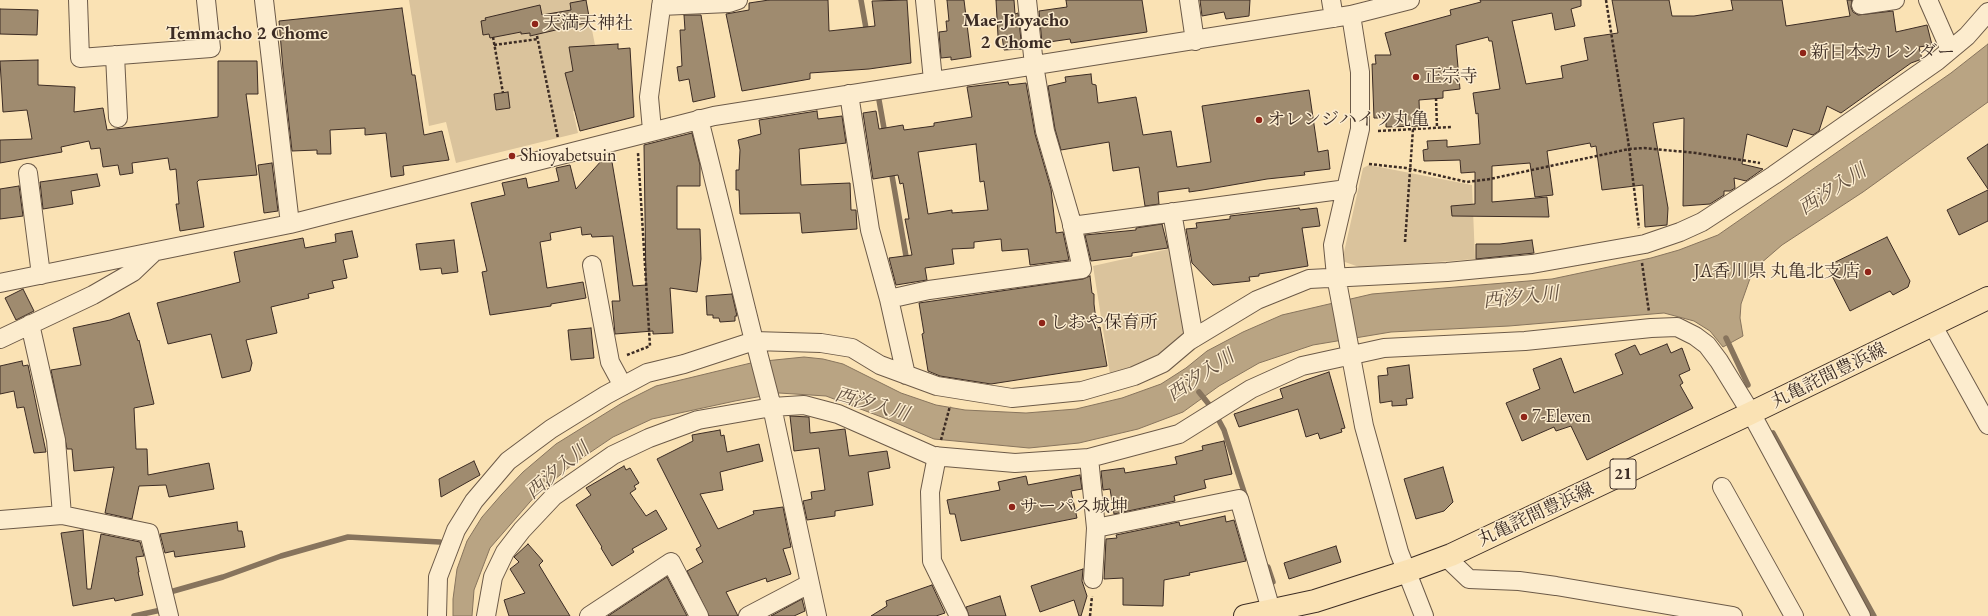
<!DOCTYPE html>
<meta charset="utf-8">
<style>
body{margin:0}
canvas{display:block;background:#fae2b4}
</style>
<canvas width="1988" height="616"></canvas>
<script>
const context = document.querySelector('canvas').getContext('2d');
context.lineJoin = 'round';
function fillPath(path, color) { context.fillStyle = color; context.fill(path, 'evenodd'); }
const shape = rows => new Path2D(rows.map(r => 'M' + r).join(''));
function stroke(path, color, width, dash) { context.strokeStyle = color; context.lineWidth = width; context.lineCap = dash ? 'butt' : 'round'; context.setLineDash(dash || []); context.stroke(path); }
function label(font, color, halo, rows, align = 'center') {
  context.font = font + ' "EB Garamond","Noto Serif JP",serif'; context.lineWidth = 3; context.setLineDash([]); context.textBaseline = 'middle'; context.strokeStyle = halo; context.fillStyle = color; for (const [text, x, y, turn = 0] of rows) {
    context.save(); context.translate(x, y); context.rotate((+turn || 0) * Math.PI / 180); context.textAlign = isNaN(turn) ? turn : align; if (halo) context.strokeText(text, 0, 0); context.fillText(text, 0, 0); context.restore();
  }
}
fillPath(shape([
 [409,0,586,0,595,45,601,103,573,111,578,133,456,163,446,122,429,126],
 [1369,165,1472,185,1475,259,1362,268,1342,261,1363,168],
 [1173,248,1185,333,1167,350,1134,367,1110,374,1093,266]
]), '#dac39c');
const water = shape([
 [1988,44,1988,102,1863,192,1782,245,1753,270,1741,304,1740,318,1743,336,1723,347,1710,331,1694,321,1664,313,1509,326,1391,332,1313,345,1259,363,1219,386,1183,412,1138,429,1079,443,1029,448,934,439,887,419,826,396,779,393,735,401,652,419,613,437,573,464,536,495,490,548,474,590,472,616,453,616,453,599,457,569,467,541,482,517,502,494,523,472,556,444,622,403,656,386,755,362,804,357,823,359,843,364,901,393,936,405,965,410,1026,413,1076,409,1122,398,1161,384,1186,368,1207,351,1243,332,1282,315,1372,294,1552,279,1651,258,1679,250,1718,235,1951,73,1988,44]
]);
fillPath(water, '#b9a483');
stroke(water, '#87745d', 1);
stroke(shape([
 [861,0,867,34],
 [879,100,885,134],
 [891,170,907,262],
 [1726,338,1748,385],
 [1199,392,1211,407],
 [1217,417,1224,430,1246,498],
 [1773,433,1874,616],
 [1268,567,1273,582],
 [170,596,170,592,223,577,281,556,348,537,440,542],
 [134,616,161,610]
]), '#87745d', 5.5);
const building = shape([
 [586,0,590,22,530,36,530,33,521,34,521,32,490,38,489,34,483,35,481,21,486,20,485,18,540,5,542,15,571,10,570,3,586,0],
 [769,0,828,0,829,31,875,26,872,1,907,0,911,63,869,69,810,73,810,79,742,91,726,14,749,10,749,3,769,0],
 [947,0,964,0,971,57,951,60,951,57,941,58,939,32,947,31,946,21,949,21,947,0],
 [996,0,1014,0,1015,14,1018,13,1022,49,1004,50,1002,36,998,36,996,0],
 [1066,0,1142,0,1147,32,1071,43,1070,39,1042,43,1039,11,1067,7,1066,0],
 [1200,0,1250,0,1249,16,1226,19,1224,12,1202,16,1200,0],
 [1480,0,1581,0,1581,6,1571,9,1575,26,1555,30,1552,13,1512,21,1526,84,1563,78,1561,66,1588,60,1584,38,1618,33,1612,0,1669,0,1672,16,1694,16,1733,10,1731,0,1782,0,1786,26,1850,16,1847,0,1852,0,1851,7,1853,12,1858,15,1893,11,1896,32,1927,25,1932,45,1919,47,1922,59,1911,63,1841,113,1827,106,1819,131,1813,135,1793,129,1787,147,1747,134,1742,164,1763,169,1746,181,1734,178,1735,188,1730,191,1724,191,1724,195,1710,204,1683,206,1684,118,1653,123,1668,208,1667,225,1645,227,1643,185,1602,190,1596,146,1591,147,1590,143,1547,151,1553,195,1535,197,1530,163,1492,166,1492,202,1547,197,1549,217,1452,216,1451,206,1475,204,1475,172,1461,173,1460,160,1424,161,1423,150,1428,149,1427,141,1447,140,1447,147,1480,144,1478,113,1476,114,1473,93,1500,89,1492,41,1489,41,1488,37,1456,45,1460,89,1443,91,1443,98,1419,100,1420,126,1386,127,1386,118,1374,118,1372,64,1376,64,1375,55,1391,55,1385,33,1451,15,1450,10,1481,2,1480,0],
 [402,8,412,75,415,75,424,135,442,131,449,160,403,166,404,175,391,177,386,133,365,135,365,128,330,130,331,154,317,154,317,150,292,151,283,69,279,21,402,8],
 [0,9,38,10,37,35,0,34,0,9],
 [684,15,701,15,715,97,693,102,689,79,679,81,677,67,682,66,680,30,685,30,684,15],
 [618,44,618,49,630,48,634,117,580,131,565,73,573,71,569,47,618,44],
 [38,60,38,85,75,87,74,112,103,108,107,130,218,117,218,61,257,61,258,94,246,94,257,175,199,180,197,182,204,227,180,231,176,204,179,204,176,169,170,170,168,158,132,163,133,173,120,175,118,165,103,167,100,148,91,149,89,141,61,147,62,152,0,163,0,140,32,139,27,110,3,112,0,61,38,60],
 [1091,74,1092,84,1096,85,1098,103,1136,97,1143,135,1171,131,1177,167,1211,162,1202,106,1309,90,1318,152,1328,150,1330,169,1304,172,1305,175,1267,179,1203,190,1189,192,1189,188,1158,192,1159,204,1145,206,1139,167,1113,171,1109,142,1061,150,1055,129,1048,86,1066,82,1065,77,1091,74],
 [1008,82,1009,85,1026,83,1035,134,1051,189,1056,233,1063,232,1069,260,1030,265,1028,249,1002,251,1001,239,974,242,974,248,952,249,954,264,925,268,927,280,896,285,889,258,912,255,905,219,909,219,903,183,900,184,898,175,873,179,863,113,876,111,879,129,903,125,904,130,934,126,934,123,972,117,967,87,1008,82],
 [976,144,980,182,984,181,988,210,952,213,952,210,928,214,918,152,976,144],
 [508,92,510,108,496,110,494,94,508,92],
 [817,111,818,119,842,116,846,143,799,149,801,185,850,183,851,210,856,210,857,229,802,233,800,213,740,214,739,190,736,190,736,170,739,170,740,150,738,140,761,134,759,120,817,111],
 [692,133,700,165,700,186,677,186,677,229,700,229,701,259,697,292,670,288,673,333,653,334,653,331,615,334,612,301,620,301,613,236,592,237,591,234,582,235,581,227,550,233,551,240,540,242,547,288,583,282,586,298,551,304,551,306,490,315,482,272,487,271,471,203,505,195,502,183,526,178,528,188,559,181,556,168,570,165,576,189,602,160,612,162,633,286,646,285,644,145,692,133],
 [1988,144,1988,189,1967,158,1988,144],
 [272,163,278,211,264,213,258,165,272,163],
 [97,174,100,186,71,191,73,204,43,209,40,182,97,174],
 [19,186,23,216,0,219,0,189,19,186],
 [1988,190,1988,221,1959,235,1947,210,1988,190],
 [1299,208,1300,210,1317,208,1320,226,1302,228,1308,266,1259,274,1259,276,1249,277,1250,281,1213,285,1192,263,1186,229,1197,228,1196,223,1230,219,1230,216,1299,208],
 [1162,224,1168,248,1132,253,1132,256,1091,261,1085,235,1136,230,1136,228,1162,224],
 [352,231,358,257,343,260,347,278,332,281,334,288,308,294,309,298,271,307,277,333,246,340,252,363,250,371,222,378,211,334,168,344,157,303,240,282,234,252,303,238,305,248,336,242,335,234,352,231],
 [1887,237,1910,281,1908,287,1893,295,1890,291,1850,311,1827,266,1887,237],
 [454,240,458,272,442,274,441,268,420,270,416,244,454,240],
 [1532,240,1534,253,1476,259,1476,244,1500,244,1532,240],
 [1090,276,1092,293,1094,294,1094,304,1097,328,1100,327,1107,366,991,384,940,376,928,371,922,334,924,333,919,303,1083,279,1090,276],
 [23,289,34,311,16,320,5,298,23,289],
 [732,294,737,316,735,316,735,321,720,322,719,318,713,318,713,315,707,315,706,296,732,294],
 [129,313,138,341,139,340,154,404,134,408,136,449,147,449,148,475,209,463,214,489,169,497,166,485,139,486,132,519,105,513,114,467,74,471,72,449,67,449,51,370,81,365,73,328,110,320,129,313],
 [591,328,594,358,571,360,568,330,591,328],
 [1667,344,1671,353,1682,348,1690,370,1679,375,1683,383,1680,385,1693,408,1587,460,1571,426,1556,431,1554,427,1522,441,1506,403,1540,389,1533,369,1561,358,1574,393,1623,374,1615,354,1635,345,1640,355,1667,344],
 [22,361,23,366,28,365,46,452,34,453,24,407,17,408,14,391,0,394,0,366,22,361],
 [1409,365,1413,398,1406,399,1407,405,1392,406,1392,401,1380,403,1378,376,1388,375,1387,368,1409,365],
 [1329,372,1345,428,1341,429,1342,432,1320,439,1318,433,1306,437,1298,409,1239,427,1234,414,1283,398,1280,389,1329,372],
 [790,416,809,417,810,433,845,429,849,456,887,451,890,468,868,472,873,505,835,511,835,516,807,520,803,501,812,499,811,492,825,490,819,448,794,451,790,416],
 [720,430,721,436,724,435,727,452,759,444,763,461,720,472,723,490,700,494,718,529,754,514,753,511,783,507,791,547,783,549,791,574,767,582,766,578,726,592,738,616,709,616,687,571,703,562,696,549,701,546,657,459,693,441,692,435,720,430],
 [1224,441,1232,474,1204,480,1206,488,1174,496,1175,501,1114,514,1110,489,1103,490,1101,471,1124,468,1125,473,1177,464,1175,457,1203,450,1202,446,1224,441],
 [474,461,480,475,441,497,439,479,474,461],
 [624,466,626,470,630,468,639,483,634,486,636,489,630,493,646,516,656,510,667,529,632,549,634,552,612,566,601,548,602,547,576,505,591,495,586,488,624,466],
 [1443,467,1453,502,1444,511,1416,519,1404,479,1443,467],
 [1080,475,1082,489,1071,491,1077,518,961,541,955,514,950,514,947,500,1000,490,998,482,1026,476,1028,485,1080,475],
 [1225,516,1226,522,1234,520,1246,561,1189,573,1190,575,1164,580,1163,606,1123,605,1123,578,1104,579,1106,539,1117,538,1116,535,1179,522,1180,526,1225,516],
 [237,522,238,531,242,531,245,547,175,557,174,551,165,553,160,534,237,522],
 [83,530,87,589,91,589,101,534,140,542,144,556,136,557,139,572,138,572,143,595,115,601,114,598,73,606,61,533,83,530],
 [528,544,543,561,539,565,570,616,509,616,504,600,525,593,510,569,519,562,514,557,528,544],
 [1336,546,1341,562,1289,579,1284,563,1336,546],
 [1083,569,1082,581,1087,596,1081,616,1079,616,1074,600,1040,612,1031,586,1083,569],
 [667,577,687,616,608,616,667,577],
 [932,585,945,613,936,616,871,616,887,606,886,601,932,585],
 [1000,596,1006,616,969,616,966,607,1000,596],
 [802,599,805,611,794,616,771,616,802,599]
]);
fillPath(building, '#9f8b6f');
stroke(building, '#3c2c24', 1);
const minor = shape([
 [78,0,80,58,211,48,206,0],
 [264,0,290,224],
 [925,0,933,80],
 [1189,0,1195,41],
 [1331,0,1334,18],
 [1928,0,1950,50],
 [1861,5,1895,0],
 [661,6,729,3,738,0],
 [1351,15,1360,72,1360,129,1333,245,1336,276,1364,426,1399,552,1424,616],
 [115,55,118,118],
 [849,94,870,230,889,299],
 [699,119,754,341,757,349,772,407,817,616],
 [652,130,649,97,662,0],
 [28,173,41,275],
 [1172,212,1194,338],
 [1072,226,1347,189],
 [592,265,610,362,623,386],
 [0,283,290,224,714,116,1351,15,1410,0],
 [30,324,56,440,62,515,149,533,169,616],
 [1933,326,1988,425],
 [0,339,93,295,133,272,154,252],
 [906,375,889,299,929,290,1082,269,1071,220,1045,131,1034,65,1027,0],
 [937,456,930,492,932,561,959,616],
 [1089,458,1096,528,1239,499,1271,610],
 [1722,487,1794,616],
 [0,520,62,515],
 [1446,557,1469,579,1519,581,1556,586,1733,616],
 [1093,579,1096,528],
 [437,616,438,577,456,530,474,501,508,461,551,429,606,395,647,373,684,364,754,341,821,343,852,348,880,365,937,386,1012,398,1082,391,1134,376,1163,363,1189,341,1257,300,1309,279,1447,272,1532,264,1645,244,1680,232,1702,222,1774,175,1937,61,1967,36,1988,12],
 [486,616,493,577,505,552,522,530,554,496,613,455,649,438,698,420,772,407,804,405,838,414,933,456,1015,463,1089,458,1179,434,1251,389,1302,366,1384,348,1525,341,1651,328,1677,327,1695,336,1707,345,1719,361,1751,413,1861,616],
 [589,616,671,562,699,616],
 [748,616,809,584]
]);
const major = shape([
 [1245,616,1315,601,1408,571,1451,555,1751,413,1988,298]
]);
stroke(minor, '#6c5a48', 20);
stroke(major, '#3c2c24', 24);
stroke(shape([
 [1606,0,1628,140,1639,228],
 [537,36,558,138],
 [493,37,503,93],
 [494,45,538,39],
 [1436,98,1437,128],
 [1378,131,1451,127],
 [1369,164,1406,168,1467,182,1490,179,1629,149,1644,148,1696,153,1760,163],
 [1405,242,1413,129],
 [1642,263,1649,312],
 [627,355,650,346,638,153],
 [941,440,950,406],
 [1090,616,1092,596]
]), '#3c2c24', 2.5, [3, 2]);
stroke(minor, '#fcecce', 18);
stroke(major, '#fae2b4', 22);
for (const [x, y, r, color] of [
 [535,24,4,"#8f2418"],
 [1803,53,4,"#8f2418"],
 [1416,77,4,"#8f2418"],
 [1259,120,4,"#8f2418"],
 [512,156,4,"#8f2418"],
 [1868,272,4,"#8f2418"],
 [1042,323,4,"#8f2418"],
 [1524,417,4,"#8f2418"],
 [1012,507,4,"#8f2418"]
]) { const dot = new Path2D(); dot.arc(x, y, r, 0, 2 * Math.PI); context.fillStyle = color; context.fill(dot); stroke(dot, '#fcecce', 1.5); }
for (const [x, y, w] of [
 [1623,474,26]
]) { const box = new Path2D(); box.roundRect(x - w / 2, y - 15, w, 30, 3); context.fillStyle = '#fcecce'; context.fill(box); stroke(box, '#3c2c24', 1); }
label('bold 17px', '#3c2c24', null, [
 ["21",1623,474]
]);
label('18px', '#3c2c24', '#fcecce', [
 ["天満天神社",543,24],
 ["新日本カレンダー",1811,53],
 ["正宗寺",1424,77],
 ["オレンジハイツ丸亀",1267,120],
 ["Shioyabetsuin",520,156],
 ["JA香川県 丸亀北支店",1860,272,"right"],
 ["しおや保育所",1050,323],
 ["7-Eleven",1532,417],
 ["サーパス城坤",1020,507]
], 'left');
label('18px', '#3c2c24', '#fcecce', [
 ["丸亀詫間豊浜線",1829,376,-26],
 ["丸亀詫間豊浜線",1536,515,-25]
]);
label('bold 19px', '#3c2c24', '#fcecce', [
 ["Mae-Jioyacho",1016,21],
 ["2 Chome",1016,43],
 ["Temmacho 2 Chome",247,34]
]);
label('italic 19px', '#625040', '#fcecce', [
 ["西汐入川",1833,190,-33],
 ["西汐入川",1521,298,-6],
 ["西汐入川",1201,376,-34],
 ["西汐入川",872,405,16],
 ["西汐入川",558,471,-40]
]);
</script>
